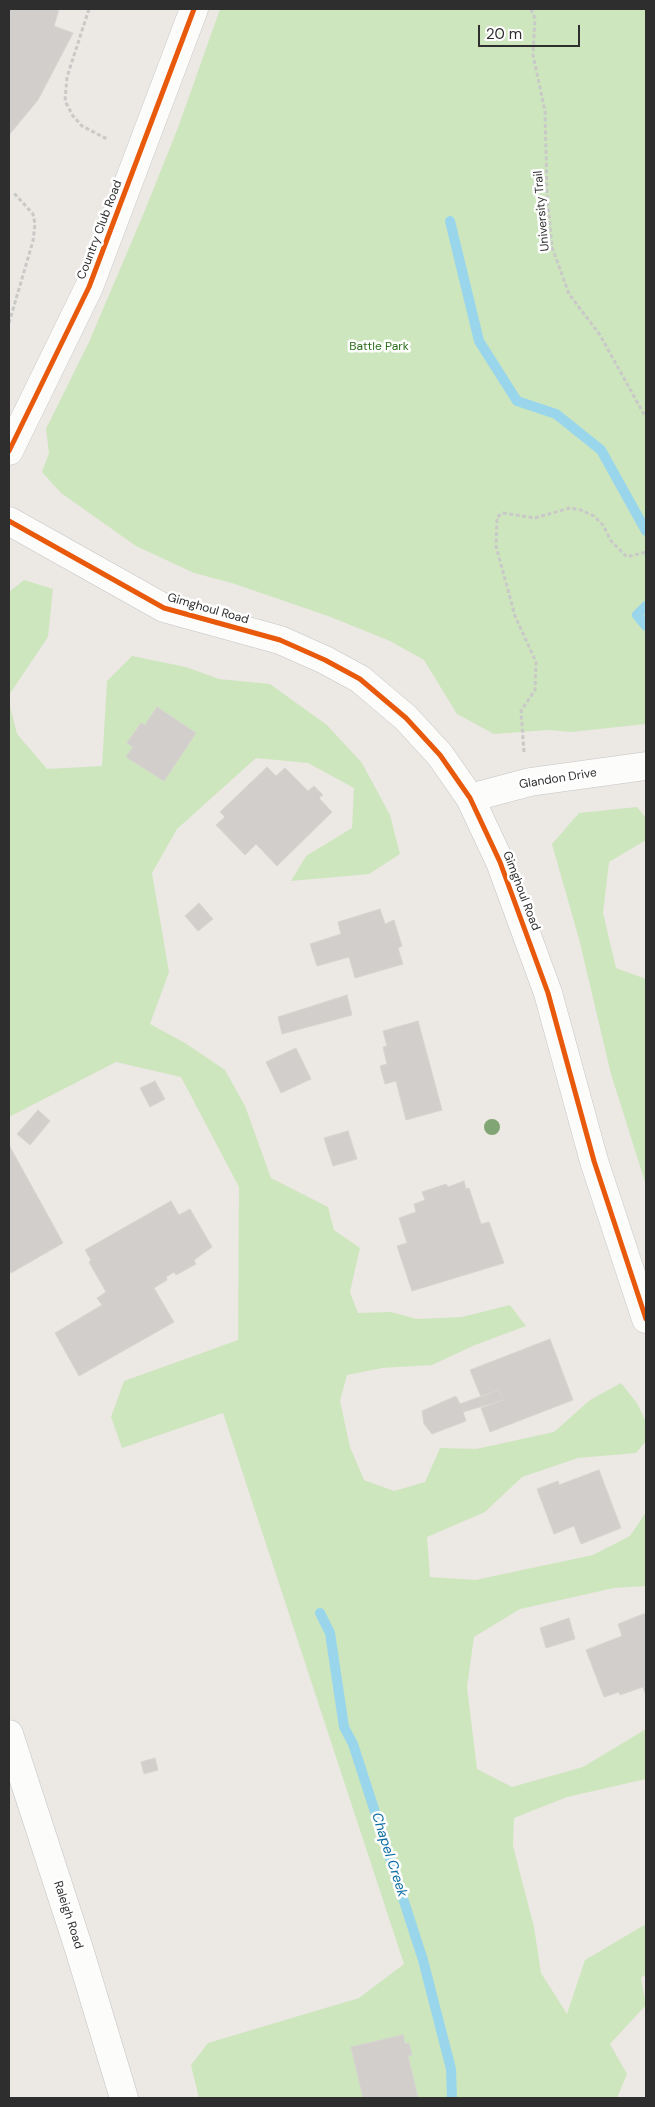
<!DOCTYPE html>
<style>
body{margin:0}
#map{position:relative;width:655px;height:2107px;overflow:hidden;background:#ece8e4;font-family:"DM Sans",sans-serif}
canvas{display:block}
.frame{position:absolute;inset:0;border:10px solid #2e2e2e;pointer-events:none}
.scale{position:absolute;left:478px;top:25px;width:102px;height:22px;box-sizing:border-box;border:2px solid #2e2e2e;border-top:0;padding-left:6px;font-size:15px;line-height:18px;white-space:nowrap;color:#2e2e2e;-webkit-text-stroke:4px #fff;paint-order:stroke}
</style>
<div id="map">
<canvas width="655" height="2107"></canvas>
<div class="frame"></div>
<div class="scale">20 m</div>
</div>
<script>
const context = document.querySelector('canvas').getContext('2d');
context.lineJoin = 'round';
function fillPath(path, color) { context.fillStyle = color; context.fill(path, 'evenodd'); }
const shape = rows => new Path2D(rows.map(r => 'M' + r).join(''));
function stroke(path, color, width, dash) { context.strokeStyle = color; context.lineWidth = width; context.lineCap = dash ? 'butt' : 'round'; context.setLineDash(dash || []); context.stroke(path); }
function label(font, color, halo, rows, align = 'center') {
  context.font = font + ' "DM Sans",sans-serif'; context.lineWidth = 5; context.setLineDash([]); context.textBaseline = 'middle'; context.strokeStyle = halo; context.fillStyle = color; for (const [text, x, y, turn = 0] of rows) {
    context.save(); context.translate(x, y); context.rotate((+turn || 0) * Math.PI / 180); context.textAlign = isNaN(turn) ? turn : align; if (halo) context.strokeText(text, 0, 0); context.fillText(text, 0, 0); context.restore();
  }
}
fillPath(shape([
 [220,9,646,9,646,724,571,732,548,730,494,734,457,714,424,660,390,641,328,616,232,583,194,573,136,546,61,493,42,472,49,453,46,429,89,342,143,215,179,125],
 [24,580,53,589,48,637,9,695,9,592],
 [132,656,186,667,219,679,270,684,327,725,362,763,390,815,400,854,369,874,291,881,306,856,352,828,354,788,308,763,256,758,177,829,152,873,169,972,150,1024,185,1043,225,1070,245,1106,271,1178,328,1207,334,1230,360,1248,350,1292,358,1313,391,1312,417,1319,462,1317,510,1305,526,1326,475,1345,432,1365,382,1368,347,1375,340,1401,350,1447,364,1480,394,1491,425,1482,440,1448,476,1449,554,1432,590,1400,621,1383,637,1403,646,1422,646,1441,636,1453,578,1458,522,1477,485,1512,427,1537,430,1577,475,1580,593,1555,630,1536,646,1512,646,1586,614,1588,520,1609,474,1637,467,1687,477,1769,512,1787,583,1767,646,1729,646,1779,567,1797,514,1818,513,1846,534,1927,541,1973,567,2014,585,1960,646,1924,646,1974,641,1978,646,2005,610,2044,627,2074,617,2098,199,2098,191,2065,208,2043,359,1998,404,1964,223,1413,122,1448,111,1417,124,1381,238,1340,239,1187,181,1077,116,1062,9,1117,9,702,17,734,47,769,102,766,107,681],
 [637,807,646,818,646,840,609,862,603,913,616,968,646,979,646,1185,611,1074,579,939,552,844,579,813]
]), '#cee6be');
stroke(shape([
 [450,221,479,341,517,401,556,414,601,450,646,531],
 [646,606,637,615,646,626],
 [320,1613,330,1633,344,1727,353,1744,423,1960,451,2069,452,2098]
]), '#99d6ec', 10);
const building = shape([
 [9,9,59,9,54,26,73,33,38,100,9,135,9,9],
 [157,707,196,733,164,781,126,757,133,747,127,743,141,723,145,725,157,707],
 [267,767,276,776,285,768,308,791,314,786,323,795,319,798,332,812,277,866,256,844,245,855,216,825,225,817,220,812,267,767],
 [199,903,213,919,198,931,185,916,199,903],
 [380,909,385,924,394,920,402,946,398,948,403,964,355,978,349,957,317,966,310,944,341,934,338,922,380,909],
 [347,995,352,1015,282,1034,278,1017,347,995],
 [418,1021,442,1110,406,1120,396,1081,385,1084,380,1066,387,1064,383,1047,387,1046,383,1031,418,1021],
 [296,1048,311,1079,281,1093,266,1062,296,1048],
 [155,1081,165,1099,150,1107,140,1088,155,1081],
 [38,1110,50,1121,30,1145,17,1134,38,1110],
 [348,1131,357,1159,333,1166,324,1138,348,1131],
 [9,1145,63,1243,11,1273,9,1269,9,1145],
 [464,1181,466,1189,469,1188,481,1224,489,1222,504,1263,412,1291,397,1246,407,1243,399,1218,416,1212,414,1204,425,1200,422,1192,446,1184,448,1187,464,1181],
 [171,1201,179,1215,190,1209,212,1247,194,1260,196,1264,176,1275,174,1272,166,1277,167,1280,154,1288,174,1322,79,1376,55,1333,102,1305,97,1298,106,1292,89,1262,91,1260,85,1250,171,1201],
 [550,1339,573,1400,490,1432,481,1408,503,1400,499,1390,481,1397,470,1370,550,1339],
 [499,1390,503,1400,463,1412,466,1421,432,1434,424,1424,422,1411,456,1396,460,1404,499,1390],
 [599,1470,621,1528,581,1544,574,1526,554,1534,537,1489,558,1481,559,1485,599,1470],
 [646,1613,646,1696,643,1687,620,1695,619,1692,604,1697,586,1650,622,1636,618,1624,646,1613],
 [569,1618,575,1639,546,1648,540,1628,569,1618],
 [155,1758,158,1770,144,1774,141,1762,155,1758],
 [403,2035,405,2044,409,2043,412,2055,408,2056,418,2098,363,2098,351,2047,403,2035]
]);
fillPath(building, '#d1cecb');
stroke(building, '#d7d4d0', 1);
const street = shape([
 [9,521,164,608,280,640,325,660,360,679,406,718,440,755,470,798,500,862,548,993,594,1161,646,1319],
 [470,798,530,782,646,766]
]);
const secondary = shape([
 [9,451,89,287,194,9],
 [9,1734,80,1952,124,2098]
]);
stroke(street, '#c5c4c5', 29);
stroke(secondary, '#c5c4c5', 29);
stroke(shape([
 [89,9,67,77,65,101,73,116,82,126,107,139],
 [531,9,535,19,533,55,545,111,547,194,552,247,569,294,600,335,646,418],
 [9,323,33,241,35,224,33,214,14,193],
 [524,752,521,711,535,690,536,662,515,616,496,546,497,517,503,513,535,518,570,508,581,510,594,516,603,525,611,541,627,557,646,552]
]), '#c9c9c8', 3, [4, 2.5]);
stroke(street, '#fcfcfb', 28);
stroke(secondary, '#fcfcfb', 28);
stroke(shape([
 [9,451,89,287,194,9],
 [9,521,164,608,280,640,325,660,360,679,406,718,440,755,470,798,500,862,548,993,594,1161,646,1319]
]), '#e8590c', 5);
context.fillStyle = '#82a575';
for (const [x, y] of [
 [492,1127]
]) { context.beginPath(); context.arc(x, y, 8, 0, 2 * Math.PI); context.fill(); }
label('12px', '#2e2e2e', '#fff', [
 ["University Trail",542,211,-95],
 ["Country Club Road",100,230,-69],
 ["Gimghoul Road",208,609,16],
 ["Glandon Drive",558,779,-9],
 ["Gimghoul Road",521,891,69],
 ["Raleigh Road",68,1915,72]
]);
label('12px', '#2c6e1b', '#fff', [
 ["Battle Park",379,347]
]);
label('italic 14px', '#0d6fa3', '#fff', [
 ["Chapel Creek",389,1855,72]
]);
</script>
